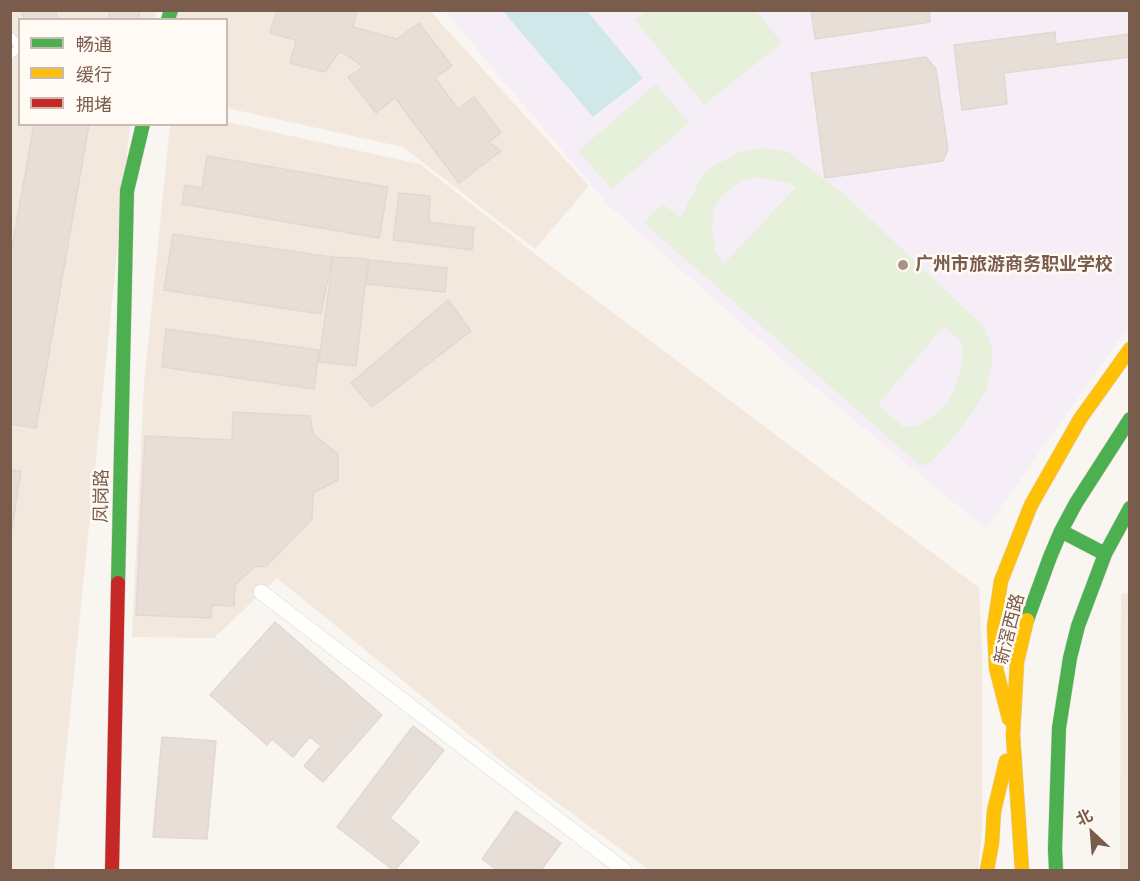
<!DOCTYPE html>
<meta charset="utf-8">
<style>
body{margin:0}
#map{position:relative;width:1140px;height:881px;overflow:hidden;background:#f9f5f0;font-family:"IBM Plex Sans","Noto Sans SC",sans-serif}
canvas{display:block}
.frame{position:absolute;inset:0;border:12px solid #7a5c4d;pointer-events:none}
.legend{position:absolute;left:18px;top:18px;width:210px;height:108px;box-sizing:border-box;background:#fffaf3;border:2px solid #cabbb1;margin:0;padding:8px 10px;list-style:none;font-size:18px;color:#7a5c4d}
.legend li{display:flex;align-items:center;gap:12px;height:30px}
.legend b{width:30px;border:2px solid #cabbb1}
.north{position:absolute;left:1062px;top:803px;width:60px;height:60px;-webkit-text-stroke:4px #fffaf3;paint-order:stroke;rotate:334deg;font-size:16px;font-weight:700;line-height:24px;text-align:center;color:#7a5c4d}
.north::after{content:'';display:block;margin:auto;width:21px;height:27px;background:#7a5c4d;clip-path:polygon(50% 0,100% 100%,50% 72%,0 100%)}
</style>
<div id="map">
<canvas width="1140" height="881"></canvas>
<div class="frame"></div>
<ul class="legend">
<li><b style="height:8px;background:#4caf50"></b>畅通</li>
<li><b style="height:8px;background:#ffc107"></b>缓行</li>
<li><b style="height:8px;background:#c62828"></b>拥堵</li>
</ul>
<div class="north">北</div>
</div>
<script>
const context = document.querySelector('canvas').getContext('2d');
context.lineJoin = 'round';
function fillPath(path, color) { context.fillStyle = color; context.fill(path, 'evenodd'); }
const shape = rows => new Path2D(rows.map(r => 'M' + r).join(''));
function stroke(path, color, width, dash) { context.strokeStyle = color; context.lineWidth = width; context.lineCap = dash ? 'butt' : 'round'; context.setLineDash(dash || []); context.stroke(path); }
function label(font, color, halo, rows, align = 'center') {
  context.font = font + ' "IBM Plex Sans","Noto Sans SC",sans-serif'; context.lineWidth = 5; context.setLineDash([]); context.textBaseline = 'middle'; context.strokeStyle = halo; context.fillStyle = color; for (const [text, x, y, turn = 0] of rows) {
    context.save(); context.translate(x, y); context.rotate((+turn || 0) * Math.PI / 180); context.textAlign = isNaN(turn) ? turn : align; if (halo) context.strokeText(text, 0, 0); context.fillText(text, 0, 0); context.restore();
  }
}
fillPath(shape([
 [175,10,430,11,589,186,535,249,403,147,227,108,226,20,173,20],
 [10,11,157,11,154,19,20,20,20,124,130,125,54,870,11,870],
 [227,122,420,164,552,267,979,588,982,655,982,831,978,870,649,870,509,767,277,578,214,638,132,637,144,383,170,125,226,124],
 [1129,593,1130,870,1120,870,1121,594]
]), '#f2e8de');
fillPath(shape([
 [445,11,1129,11,1129,326,986,528,927,481,792,368,607,204]
]), '#f6eef6');
fillPath(shape([
 [647,11,756,11,782,43,704,105,635,20],
 [656,84,689,123,612,189,578,151],
 [765,148,788,152,844,194,984,327,992,349,992,364,986,390,978,404,961,429,931,462,921,466,644,223,662,204,681,217,703,174,717,164,740,152],
 [755,177,789,183,796,187,724,264,715,252,712,229,714,209,721,197,740,182],
 [944,326,961,342,963,351,961,367,954,391,947,404,933,416,917,426,903,427,878,404]
]), '#e7f0db');
fillPath(shape([
 [503,11,587,11,643,78,593,117]
]), '#d0e8ea');
const building = shape([
 [21,10,55,10,59,20,25,20,21,10],
 [110,10,140,10,138,20,108,20,110,10],
 [277,10,357,10,353,27,397,39,419,23,452,66,435,78,458,109,474,97,501,133,489,142,501,151,459,183,395,98,376,113,348,77,363,67,344,53,339,52,325,72,290,63,296,40,270,33,277,10],
 [811,10,929,10,930,22,815,39,811,10],
 [1055,32,1056,44,1130,34,1130,57,1004,73,1007,104,962,110,954,45,1055,32],
 [926,57,936,69,948,149,943,161,825,178,811,73,926,57],
 [34,124,89,124,36,428,10,424,10,260,34,124],
 [207,156,388,187,379,238,182,204,185,185,202,188,207,156],
 [399,193,430,196,429,222,474,228,472,250,393,240,399,193],
 [173,234,332,257,321,314,164,290,173,234],
 [333,257,368,259,356,366,319,362,333,257],
 [369,260,447,268,445,292,366,284,369,260],
 [448,300,471,331,372,407,351,383,448,300],
 [166,329,319,350,314,389,162,367,166,329],
 [233,412,310,416,313,434,338,454,338,480,313,493,312,519,266,566,254,567,235,585,234,606,212,605,211,618,136,615,145,436,232,440,233,412],
 [10,470,21,471,10,540,10,470],
 [275,622,382,715,323,782,304,766,321,746,310,737,293,757,272,739,267,745,210,695,275,622],
 [413,726,444,750,390,818,419,842,395,870,393,870,337,827,413,726],
 [162,737,216,741,207,839,153,837,162,737],
 [516,811,561,843,541,870,497,870,482,859,516,811]
]);
fillPath(building, '#e6ded7');
stroke(building, '#e2d8d2', 1.5);
const lane = shape([
 [10,36,20,47,10,55]
]);
const street = shape([
 [261,592,624,870]
]);
const fast = shape([
 [168,20,171,10],
 [1061,531,1105,554],
 [118,583,127,191,143,124],
 [1027,620,1050,557,1061,531,1076,503,1130,419],
 [1056,870,1055,849,1059,728,1070,658,1078,626,1105,554,1130,508]
]);
const slow = shape([
 [1009,719,996,668,994,627,1001,581,1031,505,1080,419,1130,349],
 [987,870,992,843,994,811,1006,761],
 [1022,870,1013,735,1017,662,1027,620]
]);
const jam = shape([
 [112,870,118,583]
]);
stroke(lane, '#d7d1cb', 9);
stroke(street, '#d7d1cb', 16);
stroke(fast, '#d9d2cb', 15);
stroke(slow, '#d9d2cb', 15);
stroke(jam, '#d9d2cb', 15);
stroke(lane, '#fefefd', 8);
stroke(street, '#fefefd', 15);
stroke(fast, '#4caf50', 14);
stroke(slow, '#ffc107', 14);
stroke(jam, '#c62828', 14);
for (const [x, y, r, color] of [
 [903,265,6,"#a69286"]
]) { const dot = new Path2D(); dot.arc(x, y, r, 0, 2 * Math.PI); context.fillStyle = color; context.fill(dot); stroke(dot, '#fffaf3', 2); }
label('bold 18px', '#7a5c4d', '#fffaf3', [
 ["广州市旅游商务职业学校",915,265]
], 'left');
label('18px', '#7a5c4d', '#fffaf3', [
 ["凤岗路",102,496,-89],
 ["新滘西路",1010,629,-76]
]);
</script>
